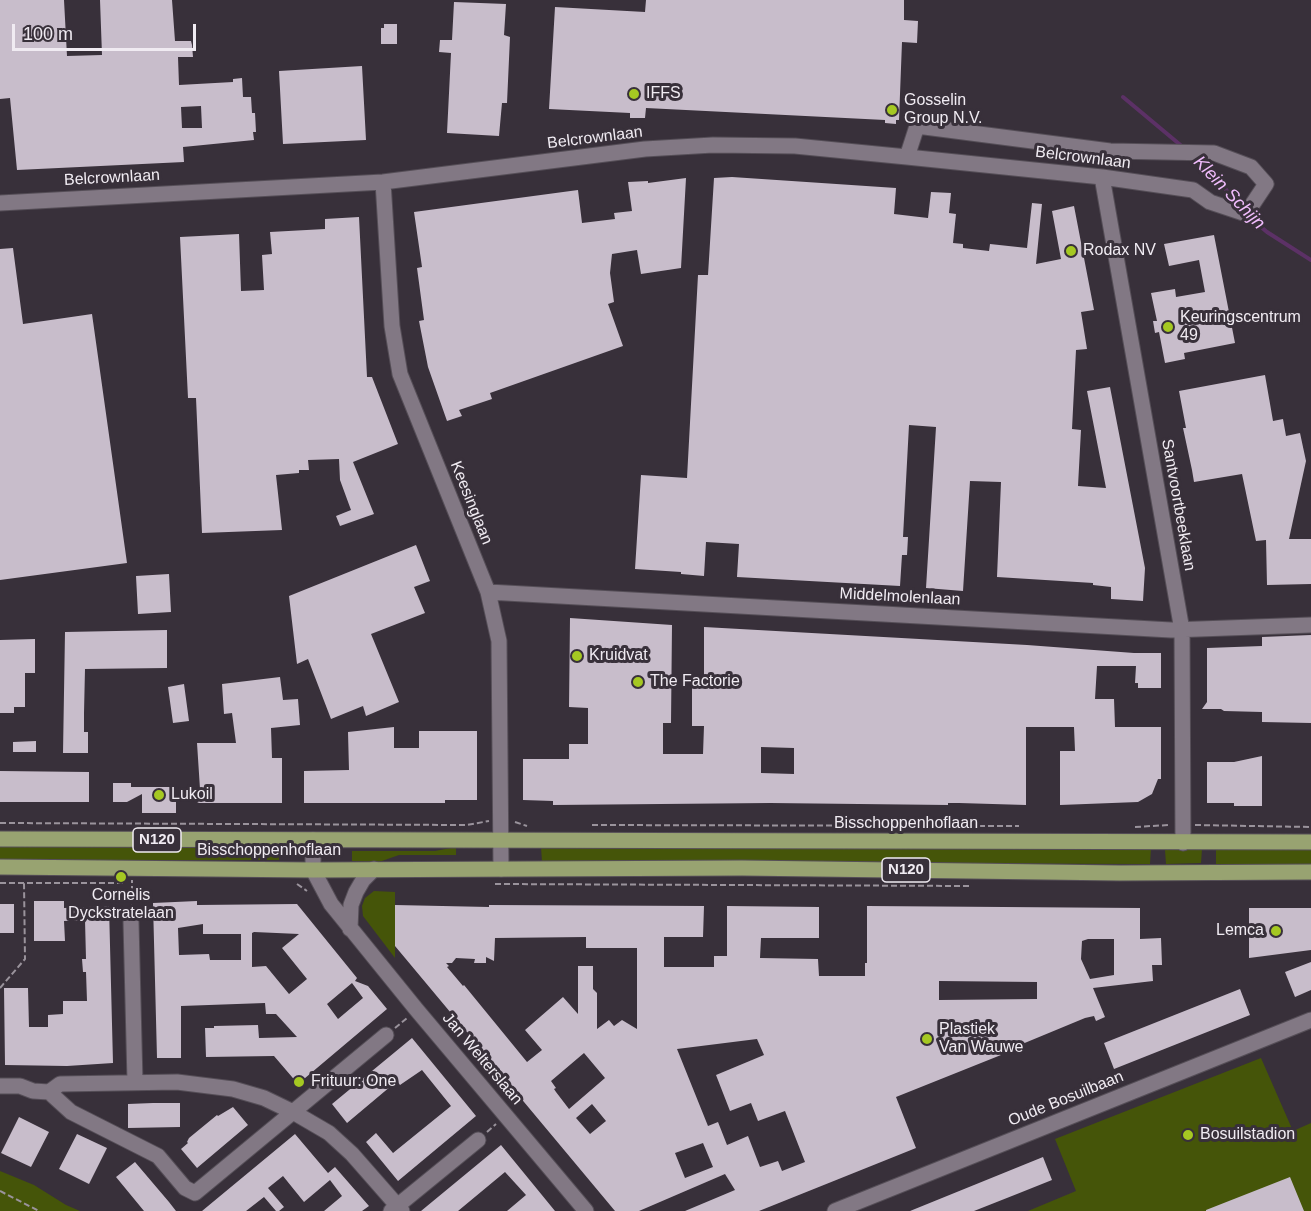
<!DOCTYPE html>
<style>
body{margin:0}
#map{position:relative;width:1311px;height:1211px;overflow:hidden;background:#38303a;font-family:Helvetica,sans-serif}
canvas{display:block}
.scale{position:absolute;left:12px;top:24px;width:184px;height:27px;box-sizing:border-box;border:3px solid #f0ebf2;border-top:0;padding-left:8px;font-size:18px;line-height:21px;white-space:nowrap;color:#f0ebf2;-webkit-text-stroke:4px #38303a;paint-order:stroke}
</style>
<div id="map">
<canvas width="1311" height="1211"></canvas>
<div class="scale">100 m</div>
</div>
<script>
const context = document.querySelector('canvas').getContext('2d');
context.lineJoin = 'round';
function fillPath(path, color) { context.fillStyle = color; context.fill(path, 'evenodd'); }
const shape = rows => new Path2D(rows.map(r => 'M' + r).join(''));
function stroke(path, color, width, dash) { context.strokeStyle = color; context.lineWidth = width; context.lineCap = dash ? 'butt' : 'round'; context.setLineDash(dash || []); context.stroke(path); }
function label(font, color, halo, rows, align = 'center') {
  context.font = font + ' Helvetica,sans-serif'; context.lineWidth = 6; context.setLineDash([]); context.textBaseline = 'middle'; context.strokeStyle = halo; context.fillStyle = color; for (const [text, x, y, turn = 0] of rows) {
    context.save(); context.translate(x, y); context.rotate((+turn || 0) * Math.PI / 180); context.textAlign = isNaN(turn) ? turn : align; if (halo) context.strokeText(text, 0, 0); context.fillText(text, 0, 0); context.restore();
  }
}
fillPath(shape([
 [0,844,279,845,279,860,0,860],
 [456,847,456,855,399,855,379,862,352,861,352,851,435,851],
 [541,847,1151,848,1150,864,542,862],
 [1216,848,1311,849,1311,865,1216,864],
 [1202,849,1201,863,1166,864,1165,850],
 [374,891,395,892,395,958,363,916,362,906,365,898],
 [1261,1058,1293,1131,1311,1123,1311,1211,1028,1211,1076,1191,1055,1139],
 [0,1171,34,1185,66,1205,80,1211,0,1211]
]), '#455509');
stroke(shape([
 [1123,97,1184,148],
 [1196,158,1211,169,1238,206],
 [1248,216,1267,232,1311,260]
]), '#5c3166', 4);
fillPath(shape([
 [0,0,64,0,67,56,102,55,100,0,172,0,175,41,191,41,192,45,193,57,178,57,179,85,233,82,233,79,242,78,243,97,251,97,252,113,255,113,256,132,253,132,254,140,183,147,184,162,17,170,10,98,0,99],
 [201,106,202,128,182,128,181,107],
 [646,0,904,0,904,20,918,21,917,43,902,42,899,120,896,120,896,124,885,123,885,120,646,108,645,118,630,118,630,113,549,109,555,7,645,12],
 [454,2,506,4,504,35,510,37,507,103,502,103,499,136,447,133,451,53,439,52,440,40,452,40],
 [384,24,397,24,397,44,381,44,381,28,384,28],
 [362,66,366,140,283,144,279,71],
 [732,177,896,188,894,214,928,218,931,192,951,193,949,213,956,214,953,243,963,244,963,248,989,251,990,244,1027,248,1032,203,1042,204,1036,264,1061,259,1052,211,1074,206,1094,310,1081,312,1087,349,1076,350,1072,429,1081,430,1078,486,1106,488,1087,391,1110,387,1145,568,1143,601,1111,599,1111,587,1093,585,1093,583,997,577,1001,482,970,481,963,591,926,588,936,427,909,425,903,537,908,537,907,555,902,555,900,586,737,577,739,544,706,542,704,576,681,574,681,572,635,569,641,475,687,478,698,275,708,275,714,178],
 [686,178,681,268,641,274,637,250,612,254,610,273,614,302,608,304,623,346,490,393,492,399,459,410,462,416,447,421,428,367,419,321,424,320,417,268,422,267,414,212,578,190,582,223,615,219,614,213,632,211,628,182,648,181,648,183],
 [359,217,367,377,372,377,398,444,353,462,374,514,340,526,336,516,351,510,340,480,339,459,308,460,309,470,299,470,299,473,276,475,282,530,202,533,196,398,188,398,180,237,239,234,241,291,264,290,262,255,272,254,270,232,325,229,325,219],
 [1214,235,1235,343,1184,353,1185,359,1165,363,1159,332,1155,333,1153,321,1157,321,1151,293,1175,289,1176,297,1205,292,1199,260,1169,266,1164,244],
 [13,248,23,324,92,314,127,563,0,580,0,249],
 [1265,375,1273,421,1283,419,1286,436,1300,433,1306,461,1289,539,1311,539,1311,584,1267,585,1266,540,1256,541,1242,474,1194,482,1192,470,1183,428,1186,428,1179,391],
 [416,545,430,581,414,587,425,613,371,634,399,702,366,716,363,706,331,719,308,659,297,664,289,596],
 [169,574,171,612,138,614,136,576],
 [570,618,672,625,671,723,663,723,663,754,703,754,704,726,692,726,692,688,699,688,699,684,704,684,704,627,1027,645,1134,653,1161,653,1161,688,1138,688,1138,683,1135,683,1136,666,1097,666,1095,699,1114,699,1115,727,1161,727,1161,779,1158,779,1152,794,1138,802,1060,805,1060,751,1075,751,1074,727,1026,727,1026,805,959,803,948,803,948,805,770,803,553,805,553,801,523,800,523,759,569,759,569,744,588,744,588,708,569,707],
 [761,747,794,748,794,774,761,773],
 [167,630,167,668,85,669,84,713,84,732,88,732,88,753,63,753,65,632],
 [1311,635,1311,723,1262,722,1262,712,1224,711,1221,709,1202,709,1207,702,1207,648,1262,646,1262,637],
 [35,639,35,673,25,673,25,707,14,707,14,713,0,713,0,640],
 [280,677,283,700,298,699,300,725,271,728,272,758,282,758,282,803,199,803,195,801,193,797,194,793,200,789,197,743,236,743,232,713,224,714,222,684],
 [184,684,189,721,173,723,168,687],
 [394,727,394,748,419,748,419,731,477,731,477,800,445,800,445,803,304,803,304,771,349,770,348,732],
 [36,741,36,752,13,752,13,742],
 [1262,756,1262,806,1234,806,1234,803,1207,803,1207,762,1234,762],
 [0,771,89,772,89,802,0,802],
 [113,783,131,783,131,787,176,787,176,813,142,813,142,794,127,802,113,802],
 [34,901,64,901,64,908,109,906,113,1063,67,1066,5,1065,4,988,28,988,29,1027,48,1027,48,1015,63,1014,63,1001,87,1001,86,972,83,972,82,959,86,959,85,920,64,921,65,941,34,941],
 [197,901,197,905,297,904,357,978,355,981,368,986,387,1009,298,1084,274,1056,206,1057,205,1028,214,1028,214,1026,258,1025,259,1038,297,1037,276,1014,266,1014,265,1003,181,1006,181,1058,157,1058,153,903],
 [203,924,203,934,241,934,241,960,210,960,209,954,179,955,178,928],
 [254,932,299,934,282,948,307,979,289,994,266,966,252,967,252,933],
 [352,983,363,998,338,1019,327,1004],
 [0,904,14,904,14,933,0,933],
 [395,905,489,907,489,905,704,906,703,937,664,937,664,967,714,967,714,956,727,956,727,906,819,907,819,938,761,938,760,958,818,959,819,976,865,976,865,963,867,963,867,906,1140,908,1140,939,1161,938,1162,965,1152,965,1153,981,1093,988,1105,1017,1096,1021,1094,1016,1085,1018,1015,1047,1016,1049,896,1097,916,1148,759,1211,685,1211,735,1190,725,1174,639,1211,615,1211,519,1096,520,1095,483,1054,481,1049,395,946],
 [586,937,586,948,637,948,637,1029,622,1020,614,1026,609,1020,597,1029,597,993,593,989,593,966,578,966,578,1014,563,997,525,1030,542,1050,527,1062,464,985,463,986,447,967,449,966,446,963,452,963,456,958,475,959,474,963,486,963,486,957,494,961,495,938],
 [1088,939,1114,939,1114,975,1090,979,1081,959,1082,941],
 [939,981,1037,982,1037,999,939,1000],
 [757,1039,764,1055,716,1075,730,1111,751,1103,758,1121,785,1111,805,1162,782,1171,778,1161,760,1167,748,1136,727,1145,718,1122,708,1126,677,1049],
 [584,1053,605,1078,569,1109,556,1092,554,1089,556,1088,551,1081],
 [592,1104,606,1121,590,1134,576,1118],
 [703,1143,713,1167,685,1178,675,1153],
 [1249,908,1311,908,1311,950,1249,958],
 [1311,962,1311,990,1295,997,1285,972],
 [1240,989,1250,1015,1114,1069,1104,1043],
 [412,1038,476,1116,398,1181,366,1142,376,1133,393,1153,451,1106,422,1070,400,1085,397,1081,347,1123,332,1104],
 [153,1103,180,1103,180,1127,128,1128,128,1104],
 [233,1107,248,1125,197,1168,181,1149,188,1143,187,1142,189,1138,217,1115,218,1116],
 [19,1117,49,1132,31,1167,1,1153],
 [77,1134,107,1148,89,1184,59,1169],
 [295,1134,328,1173,335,1167,369,1206,362,1211,324,1211,342,1196,330,1180,304,1202,283,1176,268,1188,284,1207,279,1211,276,1211,264,1197,246,1211,202,1211],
 [501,1145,555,1211,507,1211,526,1195,505,1172,458,1211,421,1211],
 [1043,1157,1052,1180,1017,1194,974,1211,910,1211],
 [135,1162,169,1202,176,1211,144,1211,116,1177],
 [1290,1177,1304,1211,1206,1211,1206,1210]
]), '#c8bdcb');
const minor = shape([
 [1102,177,1182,630,1183,843],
 [383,182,392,326,400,374,488,592,499,641,501,869],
 [0,203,383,182,645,149,713,145,795,146,907,157,1102,177,1193,190,1210,202,1246,214,1266,184,1251,167,1214,153,1110,151,917,126,907,157],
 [488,592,1171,630,1311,625],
 [313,840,313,870,331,904,416,1009,586,1211],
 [131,922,135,1082],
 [350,929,351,905,356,892,363,880,374,869],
 [0,1086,20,1086,33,1091,49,1092,60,1084,177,1082,233,1089,264,1098,293,1112,329,1133,352,1154,402,1211],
 [49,1092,71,1112,158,1156,185,1188,195,1193,386,1035],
 [391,1211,478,1140],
 [835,1211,1311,1020]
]);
const major = shape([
 [0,839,1311,842],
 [0,867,313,870,742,868,1120,873,1311,872]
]);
stroke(minor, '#554e57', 17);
stroke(major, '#554e57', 17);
stroke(shape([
 [515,822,527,826],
 [0,823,467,825,489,821],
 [592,825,1019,826],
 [1195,825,1311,827],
 [1135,827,1169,825],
 [0,883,124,883],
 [297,884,307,891],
 [495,884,969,886],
 [132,910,132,880],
 [0,988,25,959,24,883],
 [395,1028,407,1018],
 [487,1132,496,1124],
 [0,1191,39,1211]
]), '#9a939c', 2, [6, 3]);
stroke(minor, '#827884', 15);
stroke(major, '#98a371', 15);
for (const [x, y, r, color] of [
 [634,94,6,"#a5c822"],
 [892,110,6,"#a5c822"],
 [1071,251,6,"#a5c822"],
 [1168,327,6,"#a5c822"],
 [577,656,6,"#a5c822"],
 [638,682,6,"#a5c822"],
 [159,795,6,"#a5c822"],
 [121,877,6,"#a5c822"],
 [1276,931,6,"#a5c822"],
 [927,1039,6,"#a5c822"],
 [299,1082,6,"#a5c822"],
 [1188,1135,6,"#a5c822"]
]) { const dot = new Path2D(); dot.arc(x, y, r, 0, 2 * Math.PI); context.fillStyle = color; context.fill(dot); stroke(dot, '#38303a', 2); }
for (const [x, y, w] of [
 [157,840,48],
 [906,870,48]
]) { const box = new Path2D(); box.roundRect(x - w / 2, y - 12, w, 24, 4.5); context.fillStyle = '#38303a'; context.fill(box); stroke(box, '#f0ebf2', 1.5); }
label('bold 15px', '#f0ebf2', null, [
 ["N120",157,840],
 ["N120",906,870]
]);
label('16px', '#f0ebf2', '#38303a', [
 ["IFFS",646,94],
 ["Gosselin",904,101],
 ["Group N.V.",904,119],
 ["Rodax NV",1083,251],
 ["Keuringscentrum",1180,318],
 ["49",1180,336],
 ["Kruidvat",589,656],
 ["The Factorie",650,682],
 ["Lukoil",171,795],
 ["Cornelis",121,896,"center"],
 ["Dyckstratelaan",121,914,"center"],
 ["Lemca",1264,931,"right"],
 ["Plastiek",939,1030],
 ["Van Wauwe",939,1048],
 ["Frituur: One",311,1082],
 ["Bosuilstadion",1200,1135]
], 'left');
label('16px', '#f0ebf2', '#38303a', [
 ["Belcrownlaan",595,138,-7],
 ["Belcrownlaan",1083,158,7],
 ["Belcrownlaan",112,178,-3],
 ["Keesinglaan",471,503,68],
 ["Santvoortbeeklaan",1178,505,80],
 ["Middelmolenlaan",900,597,3],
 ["Bisschoppenhoflaan",906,824],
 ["Bisschoppenhoflaan",269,851],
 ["Jan Welterslaan",482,1059,50],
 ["Oude Bosuilbaan",1066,1099,-22]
]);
label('italic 18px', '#f0bcfc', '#38303a', [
 ["Klein Schijn",1229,193,46]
]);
</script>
